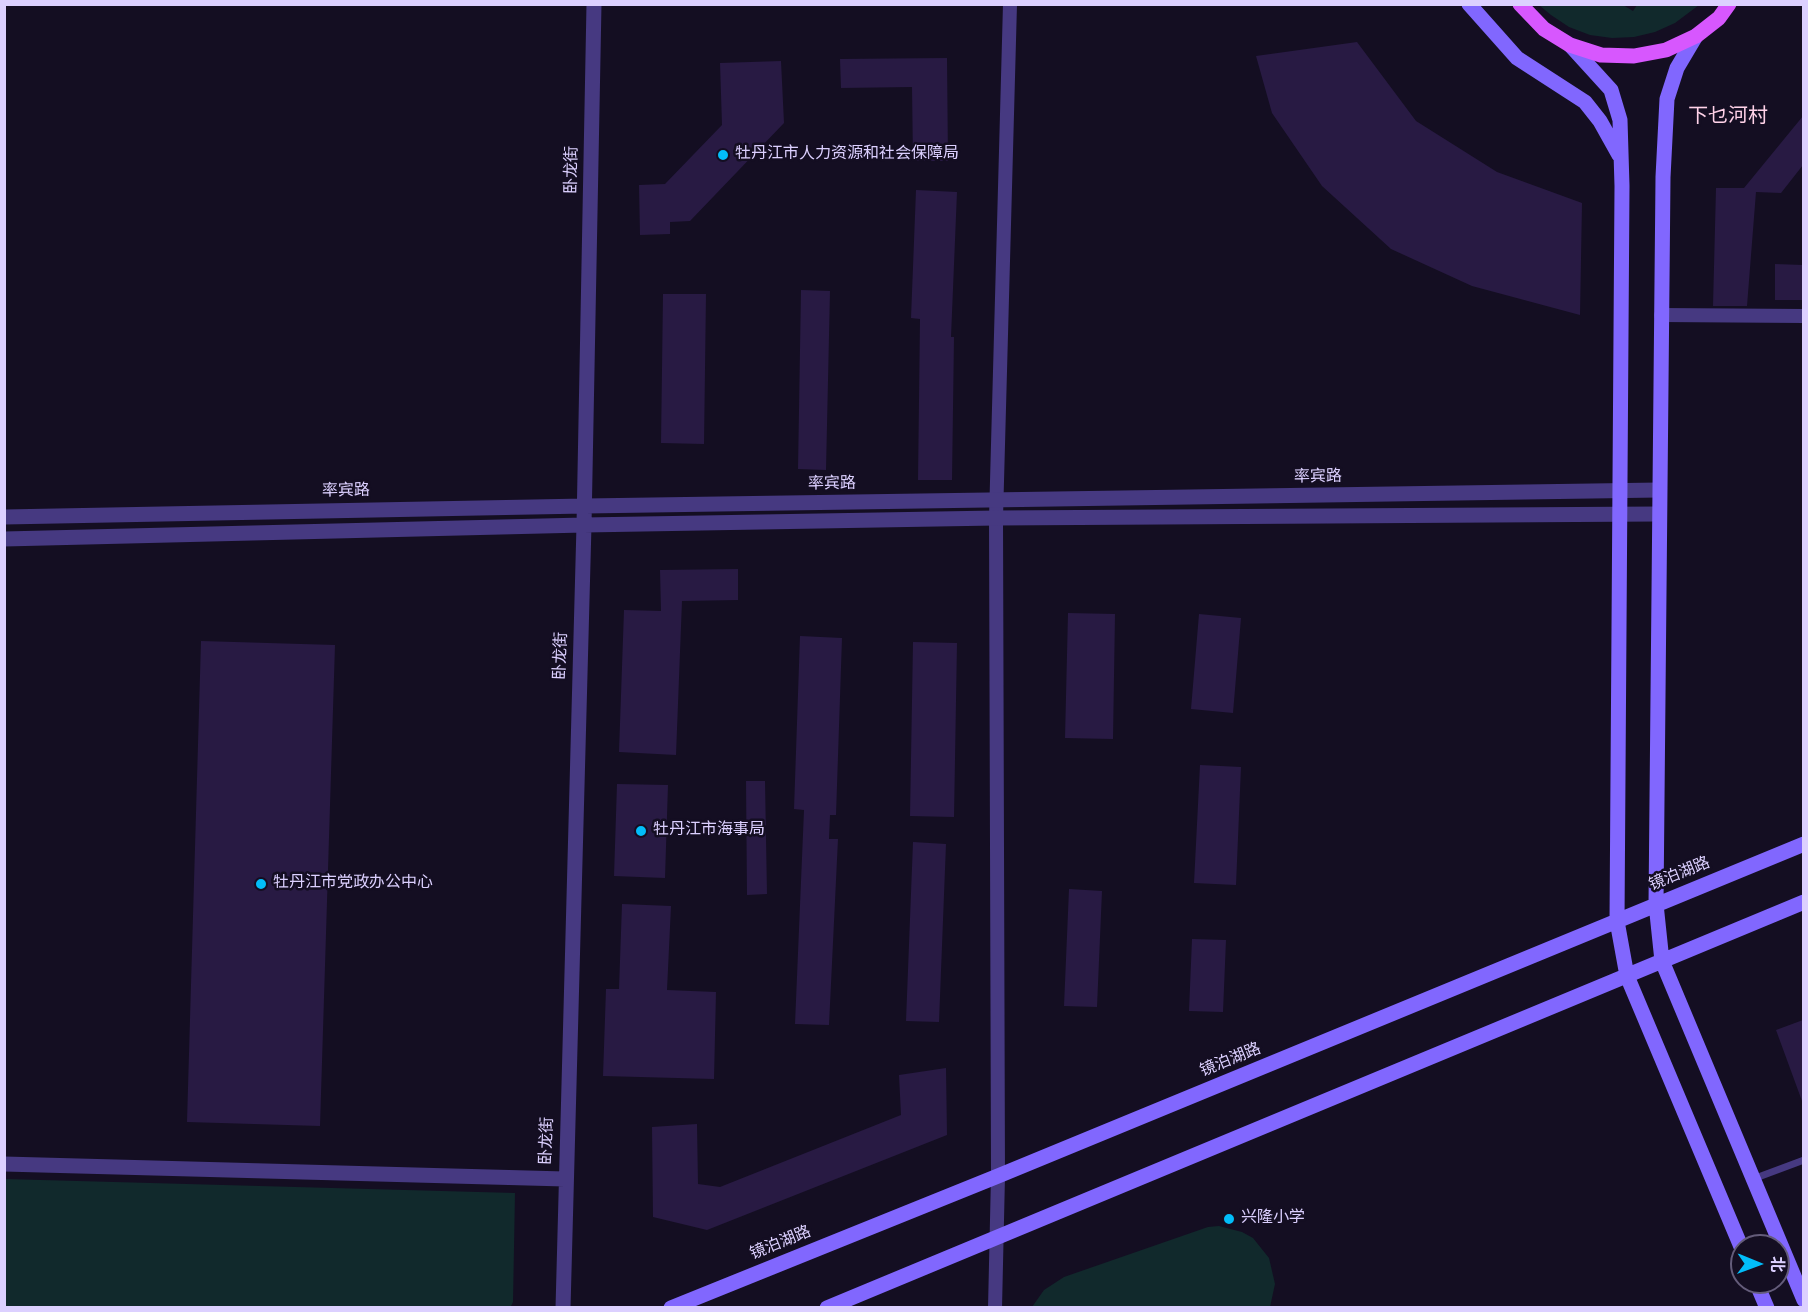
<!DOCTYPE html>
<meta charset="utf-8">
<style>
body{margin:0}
#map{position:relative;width:1808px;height:1312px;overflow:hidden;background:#140e22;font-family:Overpass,"Noto Sans SC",sans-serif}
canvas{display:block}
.frame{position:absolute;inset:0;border:6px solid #dcd0ff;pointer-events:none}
.north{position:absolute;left:1730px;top:1234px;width:60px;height:60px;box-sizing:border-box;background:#140e22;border:2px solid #645c7a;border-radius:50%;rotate:91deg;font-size:16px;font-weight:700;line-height:24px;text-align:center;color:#dcd0ff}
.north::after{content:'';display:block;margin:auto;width:21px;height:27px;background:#02bdf9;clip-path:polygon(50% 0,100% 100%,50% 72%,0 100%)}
</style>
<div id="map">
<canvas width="1808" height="1312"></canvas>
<div class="frame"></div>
<div class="north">北</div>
</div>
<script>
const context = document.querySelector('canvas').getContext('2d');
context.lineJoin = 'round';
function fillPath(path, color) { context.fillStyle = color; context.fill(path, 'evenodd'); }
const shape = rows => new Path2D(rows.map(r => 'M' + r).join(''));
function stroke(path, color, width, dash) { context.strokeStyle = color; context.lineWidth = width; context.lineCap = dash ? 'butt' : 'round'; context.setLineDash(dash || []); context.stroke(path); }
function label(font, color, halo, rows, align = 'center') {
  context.font = font + ' Overpass,"Noto Sans SC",sans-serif'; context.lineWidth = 5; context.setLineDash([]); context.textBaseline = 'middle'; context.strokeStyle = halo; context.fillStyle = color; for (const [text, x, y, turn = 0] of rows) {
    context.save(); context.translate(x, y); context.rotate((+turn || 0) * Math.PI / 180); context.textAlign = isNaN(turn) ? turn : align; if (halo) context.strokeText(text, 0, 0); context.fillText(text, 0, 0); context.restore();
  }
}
fillPath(shape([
 [1539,5,1623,5,1633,11,1637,5,1699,5,1675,23,1655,32,1634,37,1612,38,1590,35,1569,27,1551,15],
 [5,1179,515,1193,513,1302,510,1308,5,1307],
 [1219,1226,1242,1232,1253,1238,1269,1258,1275,1284,1270,1307,1032,1307,1044,1290,1064,1277,1208,1227]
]), '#11292c');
fillPath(shape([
 [1357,42,1416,121,1497,172,1582,203,1580,315,1472,286,1391,249,1322,186,1272,113,1256,56],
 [947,58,948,161,913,161,912,87,841,88,840,59],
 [781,61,784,123,690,221,670,222,670,234,640,235,639,185,665,184,722,125,720,63],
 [1803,116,1803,165,1781,193,1756,192,1747,306,1713,306,1716,188,1744,188],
 [916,190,957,192,951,337,954,337,952,480,918,480,920,319,911,318],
 [1775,264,1803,265,1803,300,1775,300],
 [801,290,830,291,826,470,798,469],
 [663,294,706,294,704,444,661,443],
 [738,569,738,600,682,601,676,755,619,752,624,610,661,611,660,570],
 [1068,613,1115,614,1113,739,1065,738],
 [1199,614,1241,618,1233,713,1191,709],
 [800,636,842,638,836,815,830,815,829,839,838,839,829,1025,795,1024,804,810,794,809],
 [201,641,335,645,320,1126,187,1122],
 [913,642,957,643,954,817,910,816],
 [1200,765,1241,767,1236,885,1194,883],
 [746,781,765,781,767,894,747,895],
 [617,784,668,785,665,878,614,876],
 [913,842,946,844,939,1022,906,1021],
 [1069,889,1102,891,1097,1007,1064,1006],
 [622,904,671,906,667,990,716,992,714,1079,603,1076,606,989,619,989],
 [1192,939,1226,940,1223,1012,1189,1011],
 [1803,1020,1803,1101,1802,1101,1776,1030],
 [946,1068,947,1135,707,1230,653,1217,652,1127,697,1124,698,1184,720,1187,901,1115,899,1075]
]), '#281a43');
stroke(shape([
 [1753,1179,1804,1160]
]), '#463981', 7);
stroke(shape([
 [1661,315,1804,316],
 [995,1308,998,1176,996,518,1010,4]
]), '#463981', 14);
stroke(shape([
 [4,517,585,506,1659,490],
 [4,539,584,525,996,518,1658,514],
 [4,1164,565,1179],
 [563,1308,584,525,594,4]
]), '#463981', 15);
stroke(shape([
 [1469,4,1517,58,1585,102,1600,121,1619,155],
 [1696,36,1677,68,1667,99,1663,177,1656,904,1662,961,1804,1300],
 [1570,45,1611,90,1620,120,1622,186,1617,921,1627,976,1742,1249],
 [1756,1282,1767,1308],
 [671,1308,998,1176,1804,844],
 [827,1308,1804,902]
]), '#8167fe', 15);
stroke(shape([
 [1520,4,1544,29,1570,45,1601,55,1634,56,1666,50,1696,36,1719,18,1729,4]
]), '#d757fe', 15);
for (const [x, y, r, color] of [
 [723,155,6,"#02bdf9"],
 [641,831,6,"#02bdf9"],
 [261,884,6,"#02bdf9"],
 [1229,1219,6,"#02bdf9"]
]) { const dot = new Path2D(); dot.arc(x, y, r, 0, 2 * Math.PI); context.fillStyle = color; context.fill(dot); stroke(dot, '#140e22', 2); }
label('16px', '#dcd0ff', '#140e22', [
 ["牡丹江市人力资源和社会保障局",735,155],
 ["牡丹江市海事局",653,831],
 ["牡丹江市党政办公中心",273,884],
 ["兴隆小学",1241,1219]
], 'left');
label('16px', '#dcd0ff', '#140e22', [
 ["卧龙街",573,170,-89],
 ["率宾路",1318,478,-1],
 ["率宾路",832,485,-1],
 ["率宾路",346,492,-1],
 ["卧龙街",562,656,-88],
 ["镜泊湖路",1680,875,-22],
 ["镜泊湖路",1231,1061,-22],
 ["卧龙街",548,1141,-88],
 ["镜泊湖路",781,1244,-22]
]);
label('20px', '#ffd2e8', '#140e22', [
 ["下乜河村",1728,118]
]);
</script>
